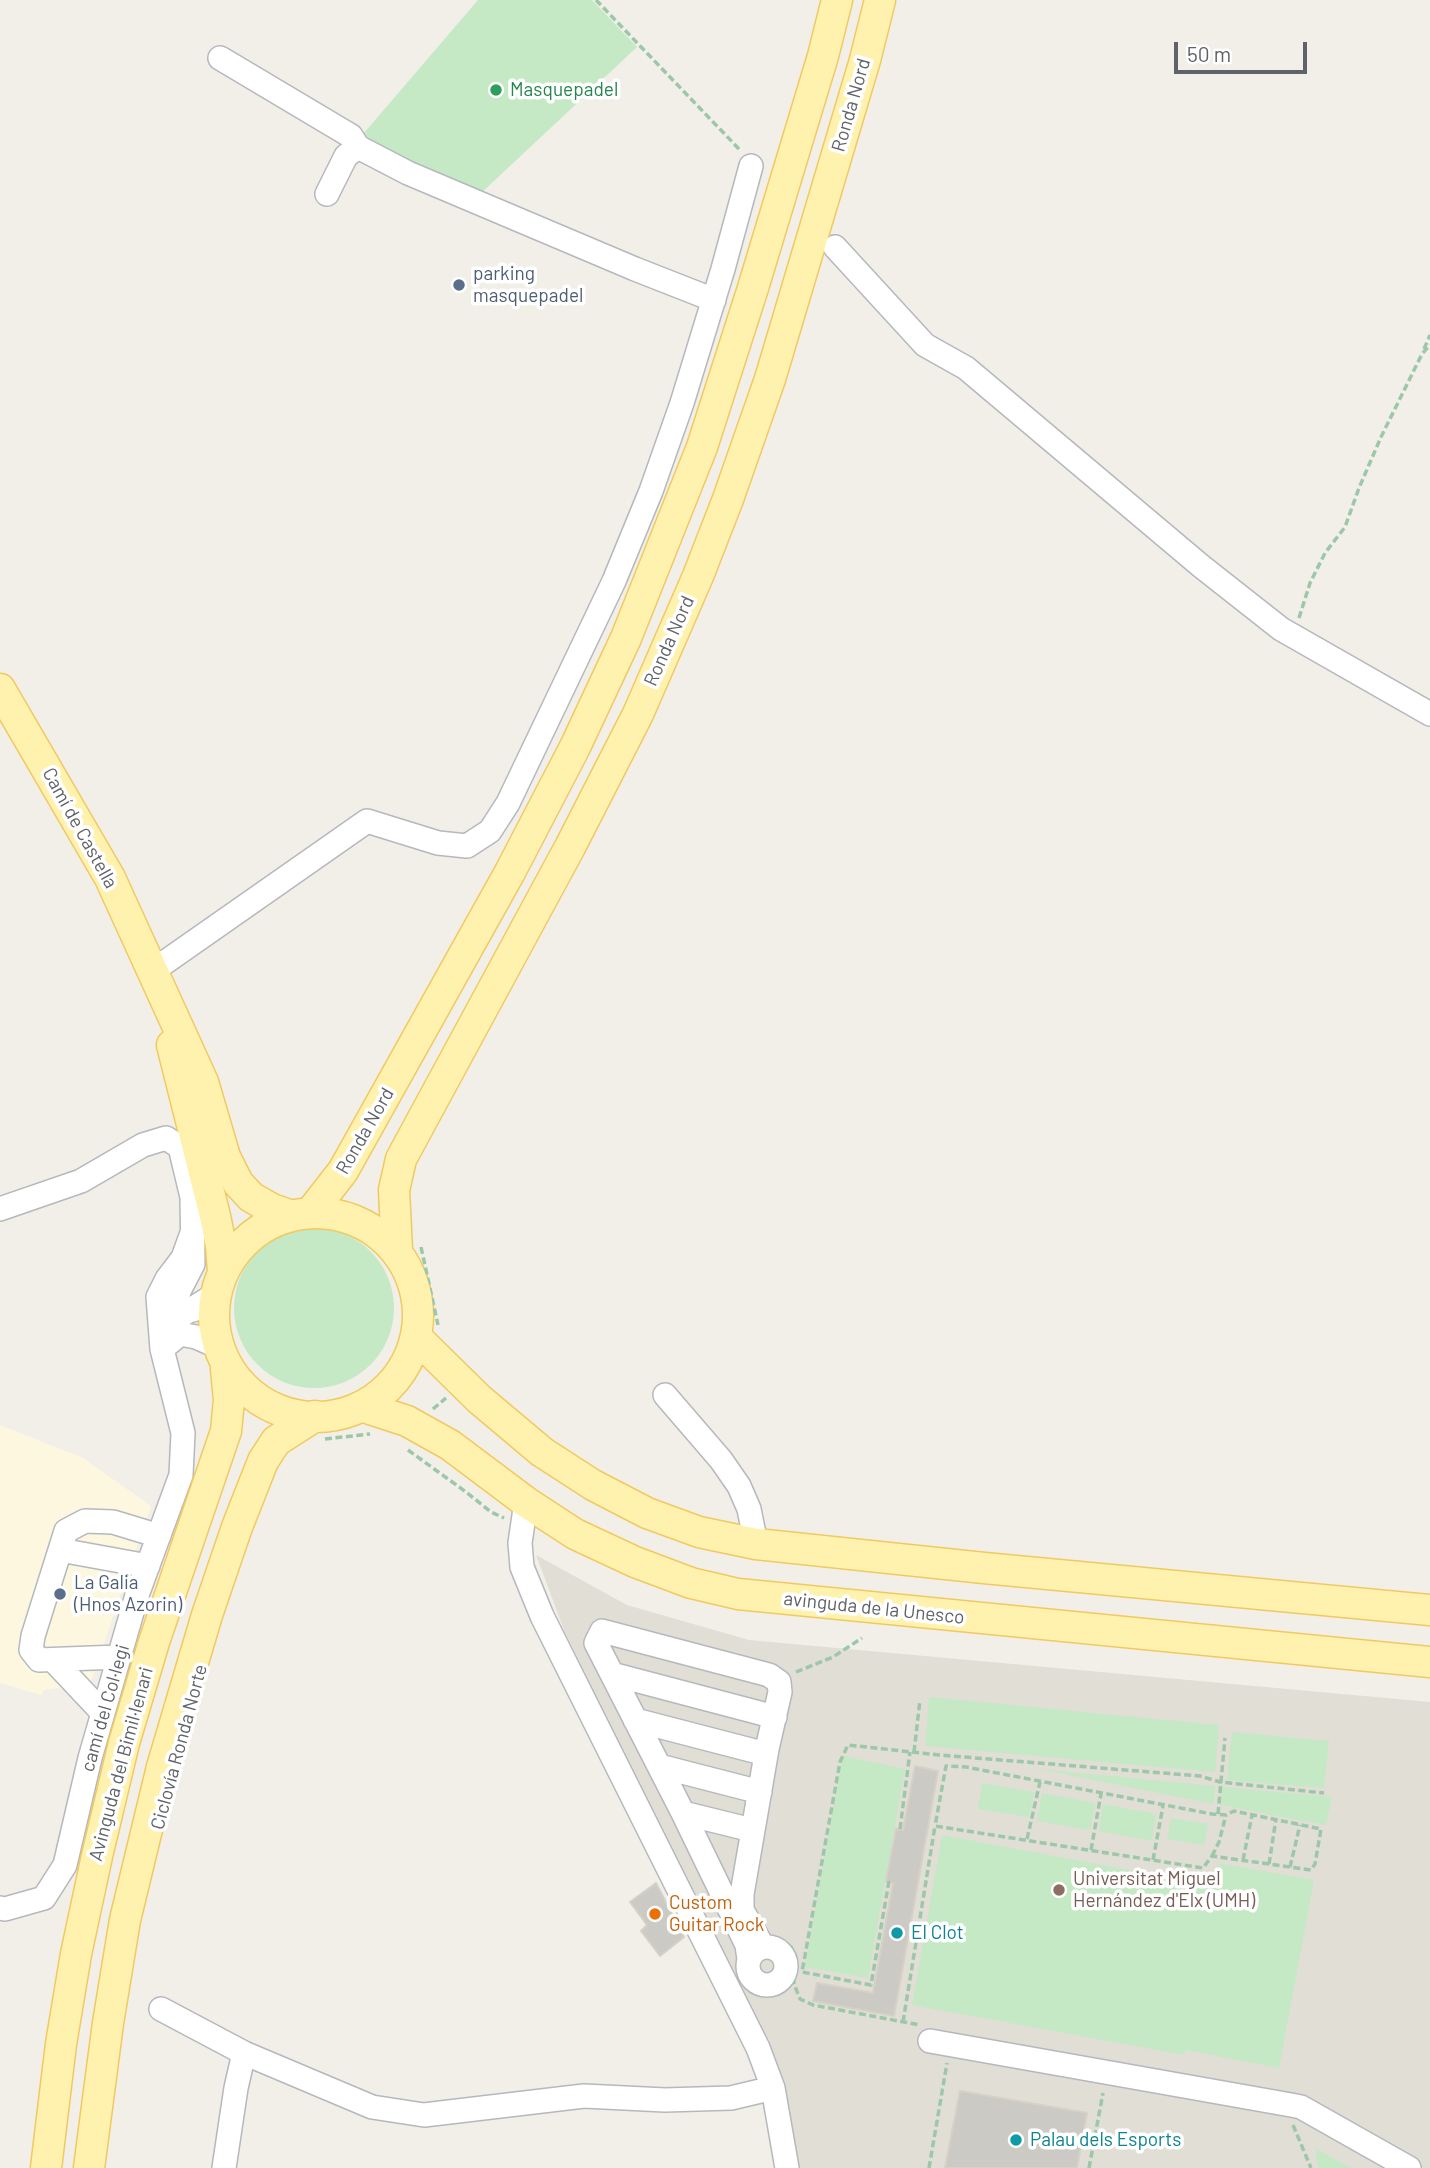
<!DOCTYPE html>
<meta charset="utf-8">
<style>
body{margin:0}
#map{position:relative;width:1430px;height:2168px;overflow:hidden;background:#f1efe8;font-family:Barlow,sans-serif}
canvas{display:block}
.scale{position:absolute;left:1174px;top:42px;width:133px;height:32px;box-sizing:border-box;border:4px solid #5f6368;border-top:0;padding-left:9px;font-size:21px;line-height:24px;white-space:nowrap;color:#5f6368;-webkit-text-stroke:5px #fff;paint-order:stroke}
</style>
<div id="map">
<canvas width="1430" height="2168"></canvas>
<div class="scale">50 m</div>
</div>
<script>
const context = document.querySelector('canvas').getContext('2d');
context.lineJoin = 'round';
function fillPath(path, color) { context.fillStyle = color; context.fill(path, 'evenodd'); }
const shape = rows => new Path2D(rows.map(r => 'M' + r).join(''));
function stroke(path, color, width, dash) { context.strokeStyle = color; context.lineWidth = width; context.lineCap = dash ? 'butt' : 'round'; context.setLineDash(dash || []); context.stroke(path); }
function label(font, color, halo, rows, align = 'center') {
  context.font = font + ' Barlow,sans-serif'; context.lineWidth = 7; context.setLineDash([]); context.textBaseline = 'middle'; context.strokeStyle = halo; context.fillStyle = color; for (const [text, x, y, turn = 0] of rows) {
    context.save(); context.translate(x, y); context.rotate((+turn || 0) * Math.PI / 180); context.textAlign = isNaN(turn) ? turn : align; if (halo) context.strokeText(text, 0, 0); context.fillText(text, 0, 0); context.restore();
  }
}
fillPath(shape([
 [0,1425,83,1458,151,1506,90,1684,71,1690,58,1688,44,1690,41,1695,0,1683]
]), '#fef7e0');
fillPath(shape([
 [536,1555,627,1605,749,1640,1430,1702,1430,2168,794,2168,778,2077,564,1630]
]), '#e1ded6');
fillPath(shape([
 [478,0,592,0,637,47,478,196,365,142,364,133],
 '234 1308a80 80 0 1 1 160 0a80 80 0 1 1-160 0Z',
 [929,1697,1219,1725,1215,1772,925,1746],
 [1232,1732,1329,1741,1324,1788,1227,1780],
 [843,1756,905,1769,868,1978,805,1967],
 [1038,1769,1215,1786,1214,1804],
 [982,1783,1034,1792,1029,1817,978,1809],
 [1222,1787,1332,1797,1326,1825,1221,1805],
 [1042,1793,1095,1803,1090,1830,1037,1821],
 [1103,1804,1156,1814,1152,1841,1099,1831],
 [1171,1818,1208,1824,1204,1845,1167,1839],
 [942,1835,1214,1886,1219,1863,1314,1880,1279,2068,1186,2050,1184,2055,912,2005],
 [1315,2148,1351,2168,1318,2168]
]), '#c5e8c5');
const building = shape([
 [915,1766,938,1771,894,2016,813,2001,817,1983,873,1993,893,1883,886,1881,896,1829,903,1830,915,1766],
 [656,1883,684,1937,660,1956,641,1931,647,1925,630,1902,656,1883],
 [960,2091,1087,2113,1077,2168,945,2168,960,2091]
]);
fillPath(building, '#cccac5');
stroke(building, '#d6d1c6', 2);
const minor = shape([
 [220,58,351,136,358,147],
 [327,194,346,156,358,147,408,173,635,269,714,300],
 [835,247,925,345,966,368,1201,566,1281,629,1430,714],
 [154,970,367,821,438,843,467,846,490,831,508,803,614,581,651,491,682,403,723,269,751,166],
 [0,1209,81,1181,143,1145,166,1138,180,1147,192,1197,193,1264,179,1291,177,1301,182,1307,193,1310],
 [162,1349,168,1329,179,1317,216,1294],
 [162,1349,180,1334,196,1337,219,1347],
 [665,1395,721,1460,739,1486,749,1509,756,1544],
 [526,1502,520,1543,522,1567,542,1616,758,2048,773,2088,787,2168],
 [60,1550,148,1566],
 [119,1657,39,1660,31,1650,33,1636,66,1531,85,1521,113,1522,159,1536],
 [54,1661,103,1713],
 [612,1674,775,1717],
 [635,1720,766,1754],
 [659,1766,760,1792],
 [683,1813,752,1830],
 [0,1908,5,1909,44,1898,65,1865,90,1758,137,1595,181,1475,183,1433,162,1349,158,1297,167,1279,183,1258,192,1233],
 '748 1966a19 19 0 1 1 38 0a19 19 0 1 1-38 0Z',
 [749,1959,747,1945,683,1813,596,1643,602,1631,769,1675,779,1682,780,1692,767,1749,742,1894,742,1910,763,1947],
 [161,2009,244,2053,372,2107,424,2115,584,2096,665,2100,731,2098,773,2088],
 [930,2041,1291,2105,1301,2107,1409,2168],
 [224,2168,236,2088,244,2053]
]);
const major = shape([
 [0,689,110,878,203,1082,225,1157,238,1183,251,1197,272,1209,289,1215],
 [172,1045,215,1216,221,1246,223,1271],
 [311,1212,343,1171,510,872,575,747,626,638,702,447,753,288,823,56,837,0],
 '214 1315a102 102 0 1 1 204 0a102 102 0 1 1-204 0Z',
 [397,1250,394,1190,401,1159,570,847,638,714,698,576,728,499,770,379,865,60,880,0],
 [417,1338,479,1399,542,1452,593,1485,647,1513,699,1532,756,1544,984,1568,1430,1610],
 [364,1407,407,1421,450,1445,526,1502,575,1534,635,1562,691,1583,738,1594,1430,1662],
 [46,2168,61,2044,76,1954,97,1856,124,1743,154,1642,226,1431,229,1400,226,1369],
 [89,2168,108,2023,125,1920,162,1767,207,1615,237,1527,263,1461,276,1441,315,1416]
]);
stroke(minor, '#b5b8bc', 26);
stroke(major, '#f2c960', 33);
stroke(shape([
 [596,0,740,150],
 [1424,349,1430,335],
 [1299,618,1310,583,1325,553,1345,527,1359,488,1381,437,1422,354,1430,345],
 [421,1247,438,1325],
 [433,1409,446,1398],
 [325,1439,370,1434],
 [408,1450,466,1492,491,1512,504,1518],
 [796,1672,833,1657,862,1638],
 [914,1752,920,1700],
 [1218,1814,1225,1738],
 [900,1829,910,1752],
 [1027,1839,1040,1782],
 [1091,1850,1101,1794],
 [1212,1856,1219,1842,1226,1815],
 [1153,1860,1163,1806],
 [1243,1860,1252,1815],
 [1269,1864,1276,1819],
 [1290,1867,1300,1825],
 [889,1881,871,1985,802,1972,840,1762,848,1745,939,1755,1200,1776,1220,1782,1324,1793],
 [782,1941,791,1947,795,1957,793,1970,794,1984,800,1999,813,2005,920,2025],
 [903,2022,935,1826,1203,1868,1212,1856,1311,1870,1315,1864,1321,1829,1234,1811,1226,1815,1212,1814,966,1767,946,1766,935,1826],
 [1293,2125,1311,2168],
 [929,2168,947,2063],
 [1089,2168,1103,2093]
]), '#9cc7a9', 3.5, [7, 3.5]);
stroke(minor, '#fff', 23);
stroke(major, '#fff2af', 30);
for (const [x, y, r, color] of [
 [496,90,7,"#2e9e5b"],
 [459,285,7,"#5c6f8a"],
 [60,1594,7,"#5c6f8a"],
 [1059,1890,7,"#8d6e63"],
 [655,1914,7,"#e8710a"],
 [897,1933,7,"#0f9aa8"],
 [1016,2140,7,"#0f9aa8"]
]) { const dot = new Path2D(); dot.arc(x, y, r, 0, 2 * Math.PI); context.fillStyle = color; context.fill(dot); stroke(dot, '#fff', 2.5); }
label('19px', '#27864d', '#fff', [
 ["Masquepadel",510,90]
], 'left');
label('19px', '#5f6368', '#fff', [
 ["Ronda Nord",851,105,-74],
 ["Ronda Nord",669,641,-66],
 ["Camí de Castella",80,828,61],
 ["Ronda Nord",365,1131,-60],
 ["avinguda de la Unesco",874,1608,6],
 ["camí del Col·legi",105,1708,-74],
 ["Ciclovía Ronda Norte",179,1747,-75],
 ["Avinguda del Bimil·lenari",121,1764,-75]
]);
label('19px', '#4e5e75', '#fff', [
 ["parking",473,274],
 ["masquepadel",473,296],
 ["La Galia",74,1583],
 ["(Hnos Azorin)",74,1605]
], 'left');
label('19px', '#785e54', '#fff', [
 ["Universitat Miguel",1073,1879],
 ["Hernández d'Elx (UMH)",1073,1901]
], 'left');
label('19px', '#c56008', '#fff', [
 ["Custom",669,1903],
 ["Guitar Rock",669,1925]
], 'left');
label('19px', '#0d838f', '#fff', [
 ["El Clot",911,1933],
 ["Palau dels Esports",1030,2140]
], 'left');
</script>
